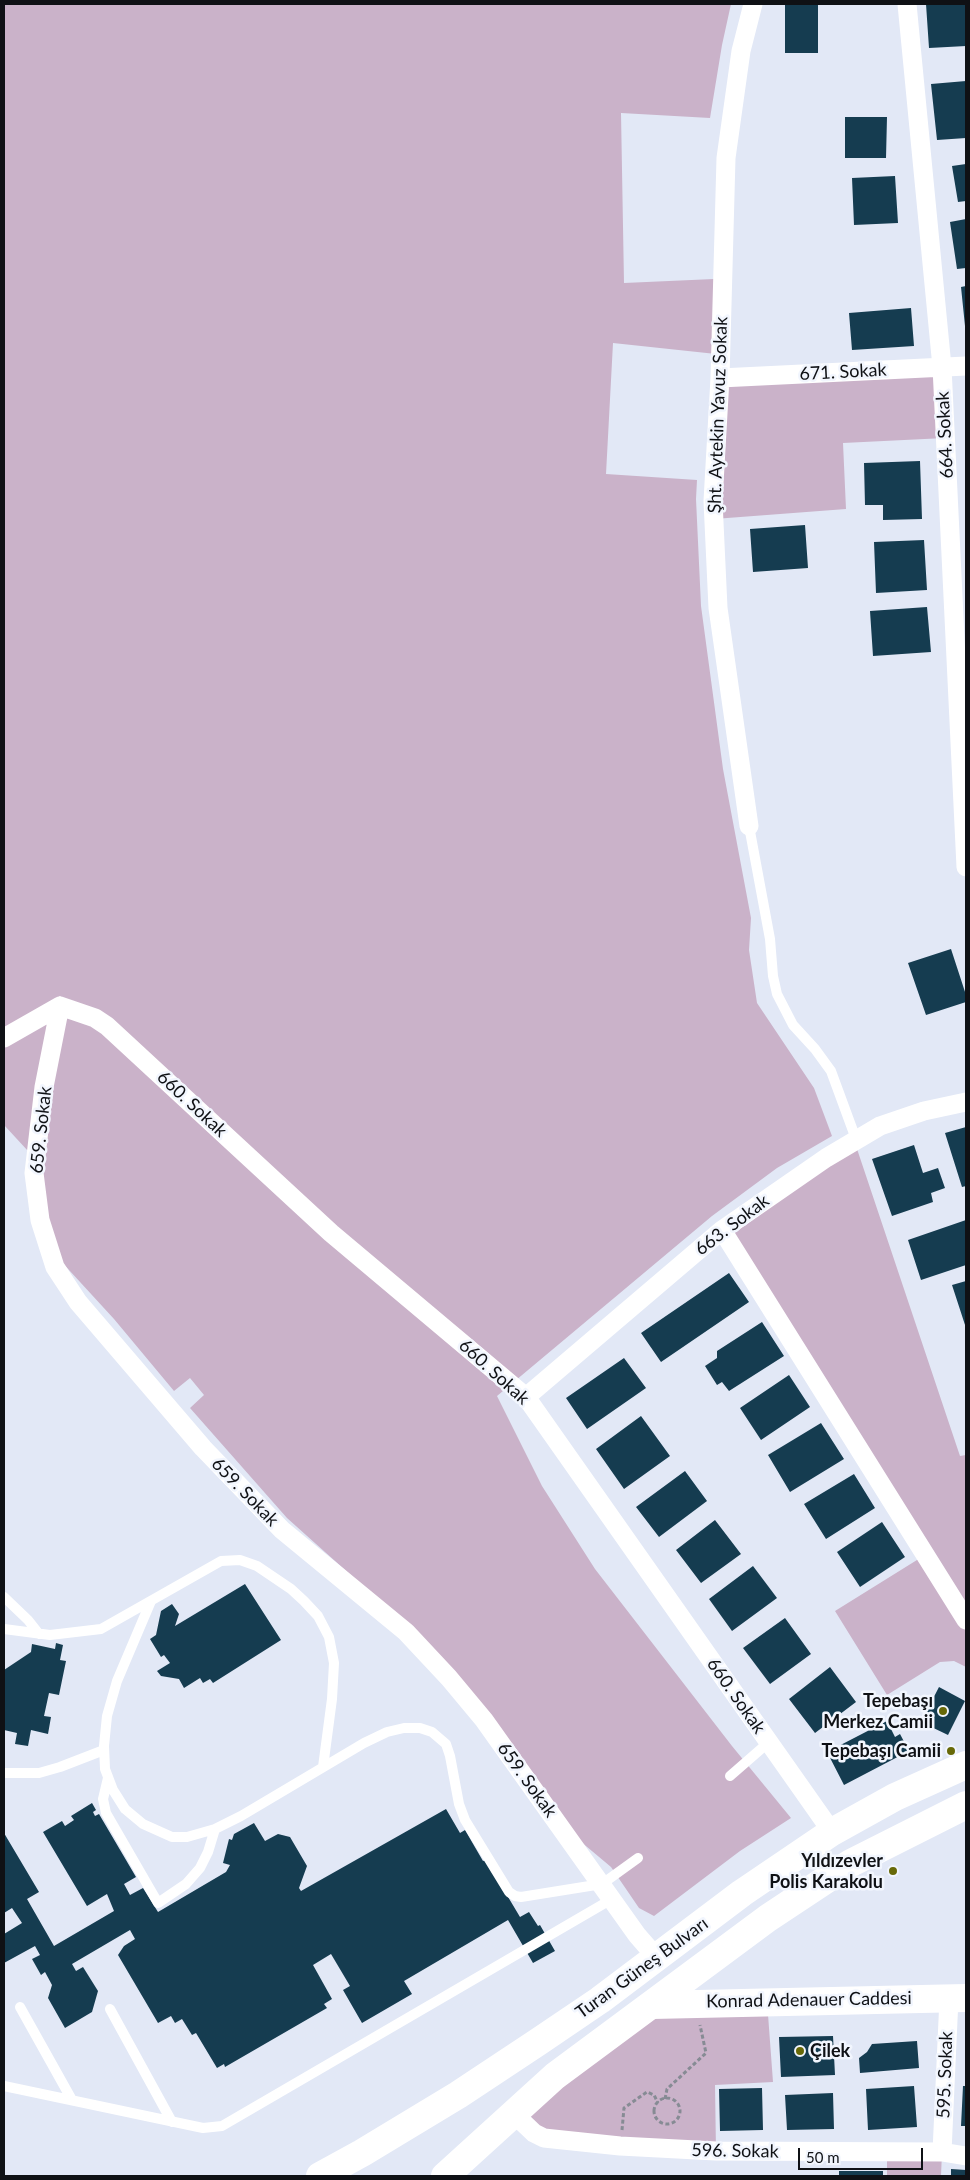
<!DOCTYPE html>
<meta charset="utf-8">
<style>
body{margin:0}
#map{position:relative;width:970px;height:2180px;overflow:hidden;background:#e2e8f6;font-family:Lato,sans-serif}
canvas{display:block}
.frame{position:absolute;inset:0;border:5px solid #0f1115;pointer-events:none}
.scale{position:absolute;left:798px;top:2148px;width:125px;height:22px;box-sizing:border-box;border:2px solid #0f1115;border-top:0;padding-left:6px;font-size:15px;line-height:18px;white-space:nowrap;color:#0f1115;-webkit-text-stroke:4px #f2f6fe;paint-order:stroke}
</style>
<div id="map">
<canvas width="970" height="2180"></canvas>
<div class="frame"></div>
<div class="scale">50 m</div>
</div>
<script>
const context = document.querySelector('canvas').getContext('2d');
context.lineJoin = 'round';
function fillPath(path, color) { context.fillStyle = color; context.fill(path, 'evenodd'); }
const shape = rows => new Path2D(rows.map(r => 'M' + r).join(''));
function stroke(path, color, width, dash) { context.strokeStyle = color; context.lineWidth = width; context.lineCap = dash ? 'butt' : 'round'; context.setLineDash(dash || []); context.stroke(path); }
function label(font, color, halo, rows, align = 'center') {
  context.font = font + ' Lato,sans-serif'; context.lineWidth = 5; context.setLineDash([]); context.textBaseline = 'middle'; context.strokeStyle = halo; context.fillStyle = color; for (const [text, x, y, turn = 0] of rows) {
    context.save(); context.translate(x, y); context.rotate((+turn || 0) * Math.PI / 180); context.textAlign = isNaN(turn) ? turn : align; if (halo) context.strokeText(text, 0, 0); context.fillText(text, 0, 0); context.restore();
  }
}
fillPath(shape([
 [4,4,731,4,722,45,710,118,621,113,624,283,714,279,716,354,613,343,606,474,697,480,696,499,701,606,723,769,751,918,749,950,757,1003,814,1088,832,1136,777,1168,712,1216,497,1396,542,1486,595,1569,732,1746,791,1818,740,1851,654,1916,639,1908,611,1867,580,1841,354,1578,287,1518,190,1408,204,1395,190,1378,174,1391,114,1319,58,1258,49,1244,40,1164,4,1125],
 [942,367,945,438,843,443,846,509,714,519,720,378],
 [854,1140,960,1456,966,1455,966,1667,954,1661,940,1662,887,1695,835,1611,925,1555,722,1230],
 [767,2001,773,2082,715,2085,716,2151,620,2146,526,2126,527,2100,652,2005],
 [942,2152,941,2176,887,2176,887,2153]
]), '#cab2c9');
fillPath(shape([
 [785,4,818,4,818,53,785,53],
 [926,4,966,4,966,46,929,48],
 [966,81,966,138,937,140,931,84],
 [845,117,887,117,886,158,845,158],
 [966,164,966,201,958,202,952,166],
 [895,176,898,223,854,225,852,178],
 [966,219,966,268,957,269,950,222],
 [966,286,966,326,965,326,961,287],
 [911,308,914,346,852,350,849,313],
 [920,461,922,519,883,520,883,505,865,505,864,463],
 [805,525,808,568,753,572,750,529],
 [924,540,927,590,876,593,874,542],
 [927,607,931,652,873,656,870,611],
 [951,949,966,995,966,1002,926,1015,908,963],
 [966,1127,966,1186,962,1187,945,1133],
 [914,1145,923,1173,938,1168,945,1188,931,1193,933,1202,892,1216,872,1159],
 [966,1220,966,1265,921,1280,908,1240],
 [729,1273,749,1302,661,1362,641,1333],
 [966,1281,966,1328,952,1285],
 [762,1322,784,1356,729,1391,722,1382,717,1385,705,1366,717,1358,717,1351],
 [624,1358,646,1388,587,1429,566,1398],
 [789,1375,810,1407,761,1440,740,1408],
 [641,1416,670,1456,624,1489,596,1449],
 [821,1423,844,1459,790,1492,768,1455],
 [685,1471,707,1501,659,1537,636,1507],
 [854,1474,875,1508,826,1539,804,1504],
 [715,1520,741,1554,701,1583,676,1550],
 [882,1522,905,1557,860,1587,837,1552],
 [753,1566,777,1598,732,1631,709,1599],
 [245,1584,281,1640,213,1683,210,1679,203,1683,200,1678,184,1688,179,1679,161,1676,157,1671,170,1663,164,1655,161,1657,150,1639,156,1635,161,1611,172,1604,179,1614,175,1626],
 [785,1618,811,1654,770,1684,743,1648],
 [56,1643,63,1645,60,1660,66,1661,59,1695,49,1693,44,1716,51,1717,48,1734,31,1730,28,1746,15,1744,17,1733,4,1730,4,1670,31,1652,32,1644,55,1649],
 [830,1667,856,1702,815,1733,789,1699],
 [939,1687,965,1701,948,1735,921,1722],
 [887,1721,895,1737,900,1734,909,1751,844,1785,827,1752],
 [92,1803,96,1810,93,1812,95,1816,99,1814,136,1877,124,1884,130,1895,143,1888,158,1912,226,1872,230,1865,223,1863,229,1839,232,1840,234,1834,254,1823,265,1841,278,1834,290,1837,307,1866,299,1888,301,1891,446,1809,460,1833,465,1830,483,1861,486,1860,520,1917,529,1912,538,1926,540,1925,555,1951,533,1963,508,1920,404,1981,412,1994,362,2023,343,1990,350,1986,331,1954,313,1965,332,1999,324,2004,327,2008,225,2067,224,2064,217,2068,196,2033,192,2035,182,2019,175,2023,171,2016,158,2023,118,1955,124,1946,135,1939,130,1930,72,1964,76,1971,83,1967,98,1991,92,2012,65,2028,48,1998,52,1985,45,1972,41,1975,32,1959,40,1955,35,1946,4,1963,4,1934,22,1923,12,1908,4,1913,4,1833,39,1892,27,1899,54,1946,114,1911,107,1894,87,1906,43,1832,62,1821,65,1826,74,1820,71,1816],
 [833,2036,835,2075,781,2077,779,2037],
 [917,2041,919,2068,860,2073,859,2058,867,2052,872,2044],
 [914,2086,917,2127,868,2130,866,2089],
 [963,2086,966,2086,966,2126,961,2126],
 [762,2088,763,2130,720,2131,719,2089],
 [833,2093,834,2129,787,2130,785,2095],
 [951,2169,966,2170,966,2176,951,2176],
 [839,2171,883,2171,883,2176,839,2176]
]), '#153c50');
stroke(shape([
 '654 2111a13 13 0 1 1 26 0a13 13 0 1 1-26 0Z',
 [665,2099,667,2089,706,2053,700,2025],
 [622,2130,624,2108,647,2092,654,2095,658,2103]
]), '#868b94', 3, [4, 2.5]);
stroke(shape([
 [749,826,770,939,773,976,777,994,793,1025,815,1049,831,1071,856,1139],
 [4,1597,28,1620,39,1634],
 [151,1601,117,1681,107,1716,104,1746,105,1769,113,1790,125,1809,143,1824,172,1837,187,1837,215,1829,241,1816,364,1743,387,1732,404,1728,420,1728,432,1732,446,1744,450,1756,459,1804,465,1820,509,1892,515,1896,521,1897,602,1884,638,1858],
 [4,1629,50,1635,101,1629,221,1561,240,1560,257,1566,291,1589,304,1601,318,1616,329,1637,334,1663,332,1699,323,1767],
 [4,1773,39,1773,60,1767,104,1750],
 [730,1776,769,1742],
 [108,1778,103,1799,106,1813,158,1903,186,1884,200,1868,208,1852,215,1829],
 [20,2007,72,2100],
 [110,2009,172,2122],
 [4,2086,203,2128,222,2126,612,1899]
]), '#fff', 10);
stroke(shape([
 [907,4,942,367,966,867],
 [720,378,966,366],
 [749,826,718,608,713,501,720,378,726,158,741,51,753,4],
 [60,1006,44,1087,34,1173,40,1220,55,1267,78,1302,203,1448,282,1530,406,1632,449,1678,484,1720,637,1935,657,1958],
 [60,1006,95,1018,107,1026,331,1233,526,1397,832,1832],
 [4,1038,60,1006],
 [722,1230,966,1620],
 [526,1397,722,1230,826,1158,880,1126,924,1111,966,1102],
 [513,2113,534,2133,544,2138,620,2146,716,2151,942,2152,966,2156],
 [942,2152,949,1998]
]), '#fff', 19);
stroke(shape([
 [652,2005,966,1998]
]), '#fff', 28);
stroke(shape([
 [320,2176,362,2153,458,2095,538,2042,600,2000,742,1893,832,1832,895,1797,966,1765],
 [445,2176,555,2076,768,1918,851,1863,966,1805]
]), '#fff', 28);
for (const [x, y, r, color] of [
 [943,1711,5,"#676908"],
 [951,1751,5,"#676908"],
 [893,1871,5,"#676908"],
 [800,2051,5,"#676908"]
]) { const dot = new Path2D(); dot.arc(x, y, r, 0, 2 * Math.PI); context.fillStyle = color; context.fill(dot); stroke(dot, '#f2f6fe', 2); }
label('18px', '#0f1115', '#f2f6fe', [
 ["671. Sokak",843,372,-3],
 ["Şht. Aytekin Yavuz Sokak",718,415,-88],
 ["664. Sokak",945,435,-93],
 ["660. Sokak",192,1104,43],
 ["659. Sokak",41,1130,-84],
 ["663. Sokak",732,1225,-37],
 ["660. Sokak",494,1372,42],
 ["659. Sokak",245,1492,46],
 ["660. Sokak",736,1696,55],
 ["659. Sokak",527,1780,54],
 ["Turan Güneş Bulvarı",642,1968,-36],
 ["Konrad Adenauer Caddesi",809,2000,-1],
 ["595. Sokak",945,2075,-88],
 ["596. Sokak",735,2151,1]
]);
label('bold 18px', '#0f1115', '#f2f6fe', [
 ["Tepebaşı",933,1701],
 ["Merkez Camii",933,1722],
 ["Tepebaşı Camii",941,1751],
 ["Yıldızevler",883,1861],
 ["Polis Karakolu",883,1882],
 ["Çilek",810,2051,"left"]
], 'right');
</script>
